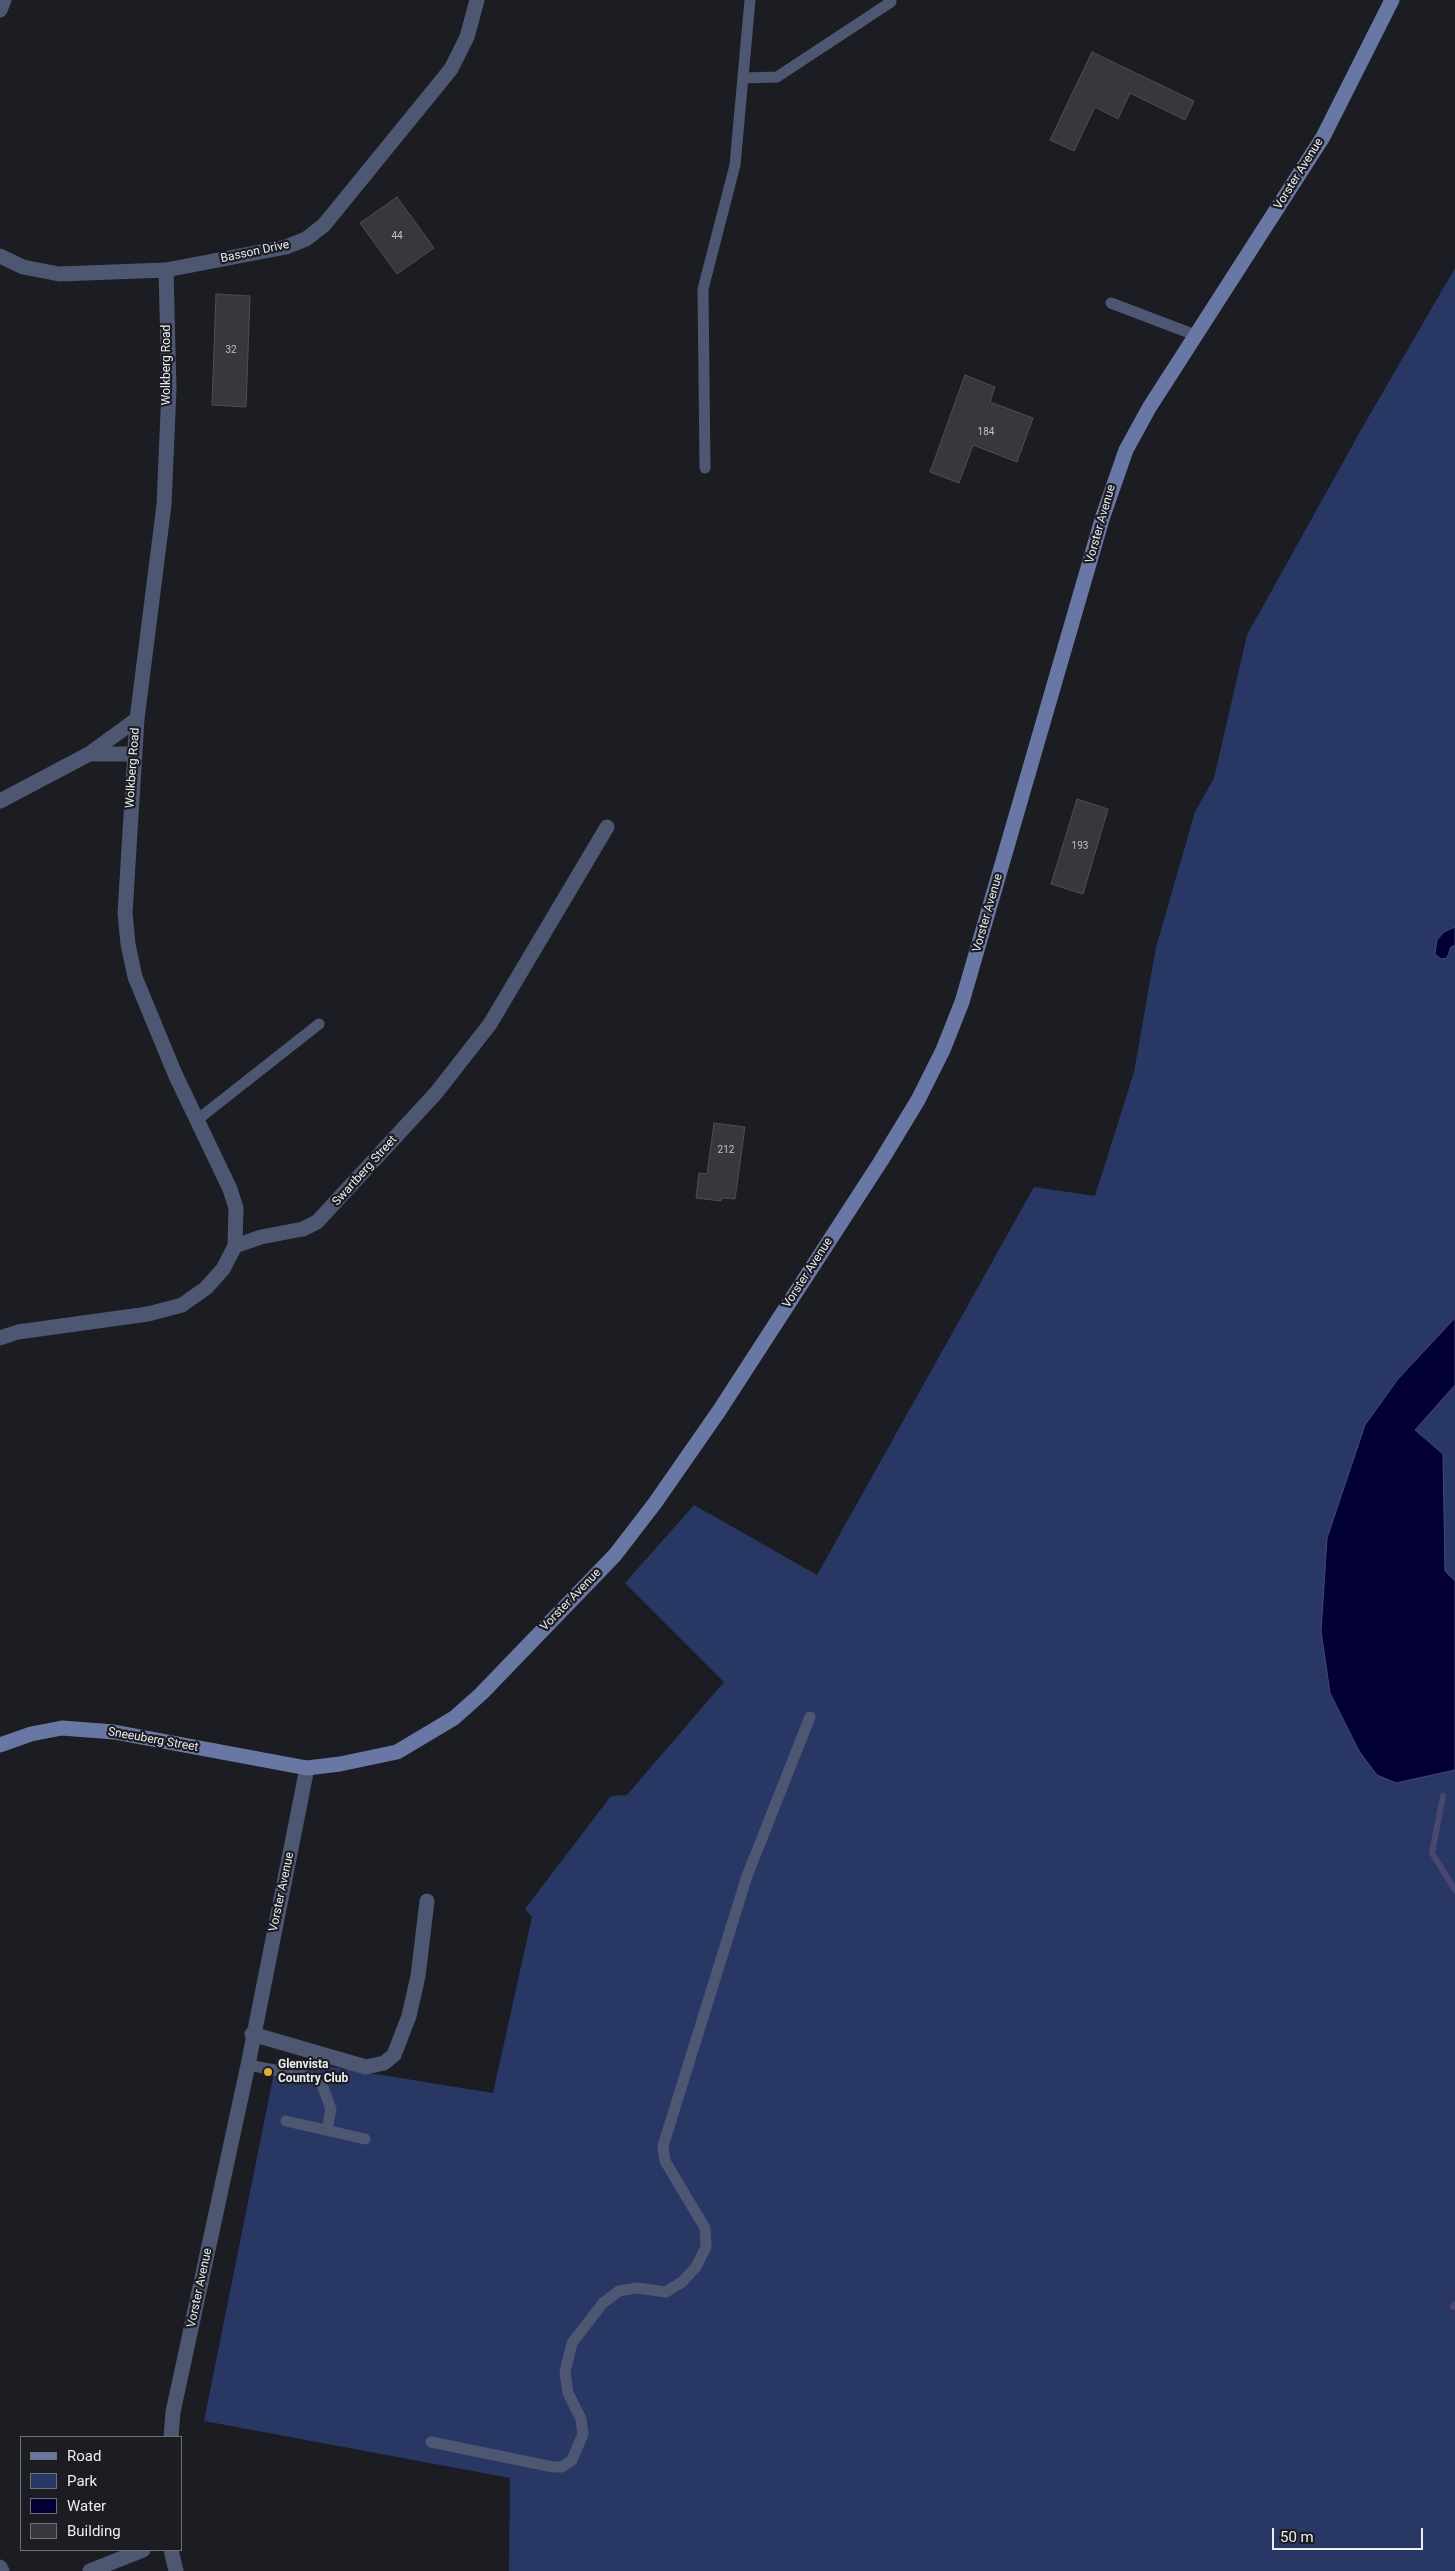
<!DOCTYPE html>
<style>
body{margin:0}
#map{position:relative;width:1455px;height:2571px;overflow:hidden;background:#1b1d23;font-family:Roboto,sans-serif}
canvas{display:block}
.legend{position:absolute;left:20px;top:2436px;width:162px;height:115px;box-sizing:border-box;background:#1b1d23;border:1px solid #6f7075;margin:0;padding:6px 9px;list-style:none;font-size:15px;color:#ecedf1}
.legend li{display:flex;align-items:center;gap:10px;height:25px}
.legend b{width:25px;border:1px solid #6f7075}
.scale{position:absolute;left:1272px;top:2528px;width:151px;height:22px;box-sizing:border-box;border:2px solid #ecedf1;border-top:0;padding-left:6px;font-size:15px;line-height:18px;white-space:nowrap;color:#ecedf1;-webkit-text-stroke:4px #1b1d23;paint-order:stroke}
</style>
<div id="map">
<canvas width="1455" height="2571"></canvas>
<ul class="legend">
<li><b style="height:6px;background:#6877a3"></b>Road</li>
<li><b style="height:14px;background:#293764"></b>Park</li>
<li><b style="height:14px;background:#030037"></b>Water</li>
<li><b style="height:14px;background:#36383e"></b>Building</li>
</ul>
<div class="scale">50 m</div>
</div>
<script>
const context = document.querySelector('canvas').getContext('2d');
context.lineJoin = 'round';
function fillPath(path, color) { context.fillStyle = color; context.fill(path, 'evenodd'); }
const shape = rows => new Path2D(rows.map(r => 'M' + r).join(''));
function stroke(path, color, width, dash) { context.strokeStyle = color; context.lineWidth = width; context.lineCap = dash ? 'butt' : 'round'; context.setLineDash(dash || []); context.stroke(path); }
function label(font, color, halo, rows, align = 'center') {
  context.font = font + ' Roboto,sans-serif'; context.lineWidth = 4.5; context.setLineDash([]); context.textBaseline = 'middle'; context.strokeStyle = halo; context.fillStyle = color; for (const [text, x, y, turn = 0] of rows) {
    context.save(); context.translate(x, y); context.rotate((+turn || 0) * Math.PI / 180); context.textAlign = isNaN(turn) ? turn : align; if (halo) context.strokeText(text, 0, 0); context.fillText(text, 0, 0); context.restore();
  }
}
fillPath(shape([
 [1455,268,1455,2571,509,2571,510,2478,204,2421,277,2058,493,2093,532,1917,525,1909,611,1796,627,1795,724,1682,625,1583,694,1505,817,1575,1034,1187,1095,1196,1134,1072,1156,947,1195,812,1214,778,1247,635,1361,430]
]), '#293764');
const water = shape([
 [1455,927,1455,945,1451,947,1447,958,1441,959,1435,954,1437,940,1444,932,1455,927],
 [1455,1318,1455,1385,1415,1430,1443,1454,1445,1571,1455,1581,1455,1770,1396,1783,1377,1775,1359,1751,1330,1693,1321,1631,1327,1538,1365,1425,1398,1379,1455,1318]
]);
fillPath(water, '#030037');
stroke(water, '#49476f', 1);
stroke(shape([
 [1443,1796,1432,1853,1455,1890],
 [1453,2307,1455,2304]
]), '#49476f', 6);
const building = shape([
 [1092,52,1194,101,1185,120,1130,93,1118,119,1095,107,1074,151,1050,140,1092,52],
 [397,197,434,248,397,274,360,223,397,197],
 [216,294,250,296,246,407,212,405,216,294],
 [965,375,995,387,990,402,1033,418,1017,462,973,445,959,483,930,472,965,375],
 [1077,799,1108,809,1083,894,1051,884,1077,799],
 [714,1123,745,1127,735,1199,721,1198,721,1201,696,1198,699,1173,707,1174,714,1123]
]);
fillPath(building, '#36383e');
stroke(building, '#4c4f55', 1);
stroke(shape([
 [743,78,777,77,891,2],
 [1111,303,1195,335],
 [705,468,703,289,735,165,750,0],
 [197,1120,319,1024],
 [248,2065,307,2076,321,2082,331,2109,327,2130],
 [286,2121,365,2139],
 [431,2442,553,2467,562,2467,572,2460,583,2434,581,2419,568,2393,565,2372,572,2343,603,2303,619,2291,637,2288,666,2292,682,2282,696,2267,706,2247,705,2228,665,2161,663,2146,747,1876,810,1717]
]), '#4d5772', 11);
stroke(shape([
 [0,10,4,0],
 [0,256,23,267,59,274,166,270,286,247,306,239,324,225,451,69,467,37,477,0],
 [166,270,169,389,164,505,137,719,125,913,128,944,135,977,175,1074,230,1189,236,1208,235,1246],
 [89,754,134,754],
 [0,801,89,754,137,719],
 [0,1338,18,1332,148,1314,182,1305,206,1288,223,1269,235,1246,261,1237,303,1229,317,1222,436,1093,490,1024,607,827],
 [252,2034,366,2067,384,2063,394,2055,409,2016,418,1976,427,1901],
 [171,2437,173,2412,248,2065,307,1768],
 [171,2550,176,2571],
 [0,2567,2,2571],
 [90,2571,143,2550]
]), '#4d5772', 15);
stroke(shape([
 [0,1745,31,1734,62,1728,114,1732,307,1768,340,1764,397,1752,454,1718,481,1694,615,1555,655,1503,719,1411,881,1161,918,1100,943,1050,962,1002,1103,516,1126,450,1149,408,1323,137,1392,0]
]), '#6877a3', 15);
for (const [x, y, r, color] of [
 [268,2072,5,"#dcb233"]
]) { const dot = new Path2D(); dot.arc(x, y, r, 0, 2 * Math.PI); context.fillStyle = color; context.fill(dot); stroke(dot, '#1b1d23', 2); }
label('10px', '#bec0c4', null, [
 ["44",397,236],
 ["32",231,350],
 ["184",986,432],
 ["193",1080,846],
 ["212",726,1150]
]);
label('12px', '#ecedf1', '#1b1d23', [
 ["Vorster Avenue",1299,174,-58],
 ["Basson Drive",255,252,-12],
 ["Wolkberg Road",167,365,-90],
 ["Vorster Avenue",1101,524,-74],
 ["Wolkberg Road",133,768,-86],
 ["Vorster Avenue",988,913,-74],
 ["Swartberg Street",365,1171,-48],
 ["Vorster Avenue",808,1273,-57],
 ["Vorster Avenue",571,1600,-46],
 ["Sneeuberg Street",153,1740,10],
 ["Vorster Avenue",282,1892,-78],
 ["Vorster Avenue",200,2288,-78]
]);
label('bold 12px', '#ecedf1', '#1b1d23', [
 ["Glenvista",278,2065],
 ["Country Club",278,2079]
], 'left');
</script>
